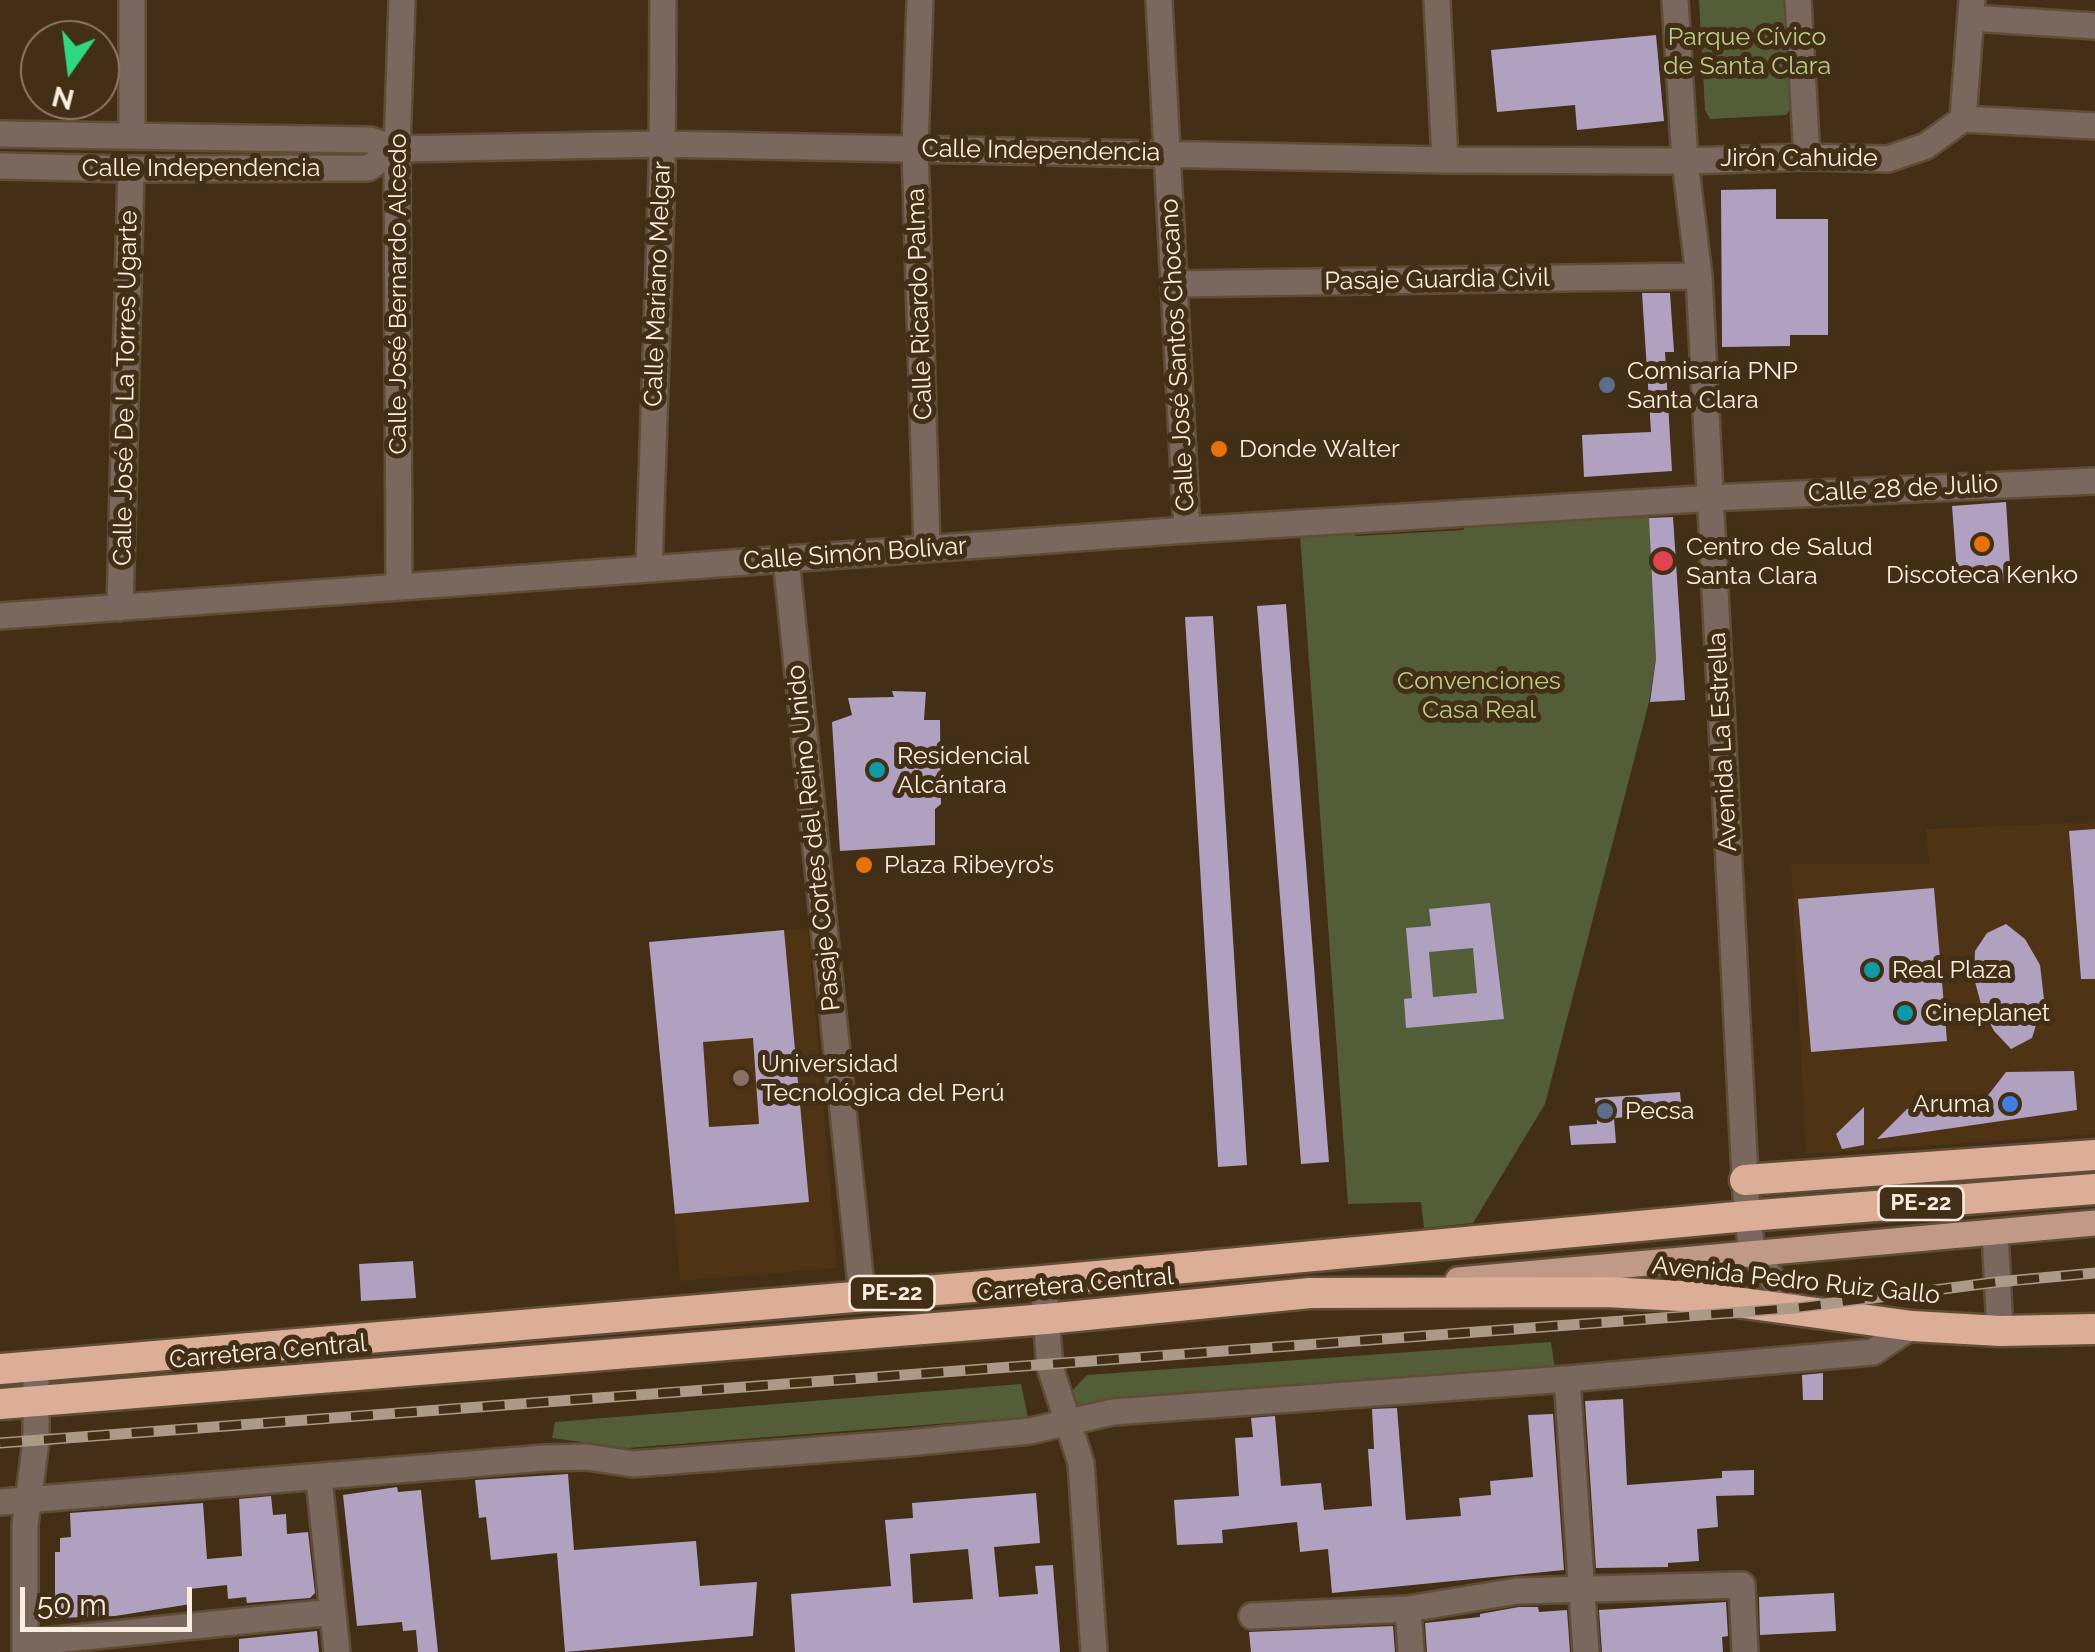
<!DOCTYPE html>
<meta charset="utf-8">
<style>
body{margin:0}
#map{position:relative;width:2095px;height:1652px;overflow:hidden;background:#432e16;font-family:Raleway,sans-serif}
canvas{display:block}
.north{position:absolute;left:20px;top:20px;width:100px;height:100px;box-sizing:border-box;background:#432e16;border:2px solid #8d7a66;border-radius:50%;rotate:194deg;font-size:28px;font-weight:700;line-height:40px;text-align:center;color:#fbeddf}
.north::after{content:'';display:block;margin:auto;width:35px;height:45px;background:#2ed883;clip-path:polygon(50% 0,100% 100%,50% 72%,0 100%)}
.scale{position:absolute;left:20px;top:1587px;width:172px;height:45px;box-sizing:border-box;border:5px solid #fbeddf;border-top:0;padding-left:12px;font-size:30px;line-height:35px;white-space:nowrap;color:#fbeddf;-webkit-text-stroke:8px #432e16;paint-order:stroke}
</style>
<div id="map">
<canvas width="2095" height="1652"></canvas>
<div class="north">N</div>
<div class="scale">50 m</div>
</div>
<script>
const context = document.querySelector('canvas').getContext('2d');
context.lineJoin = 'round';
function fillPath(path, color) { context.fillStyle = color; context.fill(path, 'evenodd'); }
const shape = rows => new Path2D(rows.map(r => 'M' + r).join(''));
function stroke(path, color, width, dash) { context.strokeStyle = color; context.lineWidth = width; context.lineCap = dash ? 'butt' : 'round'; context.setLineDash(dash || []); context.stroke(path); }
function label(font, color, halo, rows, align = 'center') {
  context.font = font + ' Raleway,sans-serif'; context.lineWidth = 10; context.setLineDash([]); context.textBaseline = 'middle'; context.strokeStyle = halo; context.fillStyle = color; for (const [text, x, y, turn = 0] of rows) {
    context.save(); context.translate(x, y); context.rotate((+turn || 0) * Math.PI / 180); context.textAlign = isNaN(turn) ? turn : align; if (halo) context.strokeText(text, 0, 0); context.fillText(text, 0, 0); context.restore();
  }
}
fillPath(shape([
 [2095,822,2095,1134,1806,1154,1791,864,1929,864,1926,829],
 [808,928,837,1268,680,1281,649,942]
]), '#4e3415');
fillPath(shape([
 [1699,0,1788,0,1794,104,1786,115,1710,119,1705,110],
 [1649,512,1656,659,1649,702,1545,1104,1473,1223,1424,1228,1421,1202,1348,1204,1300,535,1345,532,1357,536,1463,530,1469,523],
 [1551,1342,1555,1369,1073,1411,1064,1399,1087,1375],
 [1021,1384,1028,1417,627,1448,552,1438,555,1422]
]), '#535e38');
fillPath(shape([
 [1656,35,1664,121,1577,130,1575,105,1497,112,1491,50],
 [1776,189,1776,219,1828,219,1828,335,1790,335,1790,346,1722,347,1721,190],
 [1642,293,1670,293,1674,352,1665,352,1672,471,1584,477,1582,435,1651,432],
 [2006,502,2011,582,1958,586,1952,506],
 [1673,517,1685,700,1650,702,1656,659,1649,518],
 [1286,604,1329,1162,1301,1164,1257,606],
 [1213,616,1247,1165,1218,1167,1185,617],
 [892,691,926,692,924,720,940,720,941,804,935,809,935,845,840,851,832,722,852,715,848,698,894,697],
 [2095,829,2095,979,2081,979,2069,831],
 [1934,888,1947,1041,1811,1052,1798,899],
 [1490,903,1504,1019,1406,1028,1404,999,1412,998,1406,928,1431,926,1429,909],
 [1473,948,1477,993,1433,997,1429,952],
 [2006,924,2025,939,2040,965,2044,999,2032,1038,2011,1049,1994,1031,1982,1008,1974,978,1975,951,1987,933],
 [784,930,809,1202,675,1214,649,942],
 [753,1038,759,1124,709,1127,703,1042],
 [2074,1071,2077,1110,1877,1139,1907,1109,1982,1103,2006,1072],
 [1680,1092,1682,1113,1614,1118,1616,1143,1571,1145,1569,1126,1597,1124,1595,1098],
 [1864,1107,1864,1145,1842,1149,1836,1134],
 [413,1261,416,1298,361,1301,359,1264],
 [1823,1373,1823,1400,1803,1400,1802,1375],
 [1623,1399,1627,1485,1722,1478,1722,1471,1754,1470,1754,1495,1716,1496,1718,1527,1697,1529,1699,1561,1668,1563,1668,1567,1596,1568,1585,1401],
 [1397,1408,1406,1520,1461,1516,1459,1498,1491,1495,1490,1481,1533,1477,1528,1415,1553,1414,1564,1570,1332,1593,1328,1549,1300,1552,1297,1522,1222,1530,1223,1543,1177,1545,1174,1500,1239,1496,1235,1438,1253,1437,1251,1418,1275,1416,1281,1486,1321,1483,1324,1510,1372,1506,1368,1449,1374,1449,1372,1409],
 [568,1474,574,1550,696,1541,700,1586,757,1582,753,1636,565,1652,557,1553,491,1560,486,1517,479,1518,475,1480],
 [397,1487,398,1492,421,1490,438,1652,418,1652,416,1630,403,1631,402,1622,357,1626,343,1495],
 [1036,1493,1040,1543,994,1547,999,1597,1038,1594,1035,1566,1053,1565,1060,1652,795,1652,791,1594,891,1586,885,1520,913,1518,912,1503],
 [968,1549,973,1599,913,1603,910,1554],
 [271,1496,273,1515,286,1514,287,1534,308,1532,315,1593,310,1598,247,1603,246,1597,228,1599,227,1585,190,1589,191,1604,115,1616,55,1618,55,1552,60,1552,60,1538,71,1537,70,1513,203,1503,207,1559,242,1556,239,1499],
 [1834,1593,1836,1631,1760,1635,1759,1597],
 [1726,1602,1728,1636,1722,1637,1723,1652,1602,1652,1599,1610],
 [1519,1607,1538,1607,1539,1612,1567,1610,1570,1652,1427,1652,1425,1623,1480,1617,1480,1614],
 [1393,1626,1395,1652,1251,1652,1249,1632],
 [317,1631,319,1652,239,1652,239,1639]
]), '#b0a1c1');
const minor = shape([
 [920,0,915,148,927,549],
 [1159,0,1187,530],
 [1437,0,1445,160],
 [1675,0,1685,161,1699,276,1747,1216,1753,1254,1795,1308],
 [1798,0,1807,157],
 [1971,18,2095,26],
 [1963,119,2095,126],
 [1963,119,1972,0],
 [0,134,370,140,397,149,662,144,1445,160,1685,161,1807,157,1888,159,1926,146,1963,119],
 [132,136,132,0],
 [0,166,131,169,368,168,397,149],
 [1175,284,1699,276],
 [786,559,862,1295],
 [649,569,662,174,663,0],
 [399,587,397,149,402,0],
 [120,608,131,169],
 [0,616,1187,530,1732,497,2095,481],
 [1995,1232,2000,1331],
 [1043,1281,1050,1367,1081,1463,1094,1652],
 [1567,1379,1586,1652],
 [319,1479,337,1652],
 [0,1502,545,1458,587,1457,633,1464,908,1443,1030,1431,1113,1412,1567,1379,1873,1352,1912,1326],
 [1408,1609,1411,1652],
 [1252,1616,1408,1609,1517,1591,1742,1585,1745,1652],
 [25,1643,333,1612],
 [25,1652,25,1524,36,1441,36,1367]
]);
const major = shape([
 [1458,1280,2095,1223]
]);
const highway = shape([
 [1745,1180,2095,1155],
 [0,1369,1043,1281,1747,1216,2095,1189],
 [0,1404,1046,1319,1310,1293,1606,1292,1700,1297,1912,1326,2000,1331,2095,1329]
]);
stroke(minor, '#604d36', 30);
stroke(major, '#604d36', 30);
stroke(highway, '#604d36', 35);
stroke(minor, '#7a675e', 25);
stroke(major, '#c09a87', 25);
stroke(highway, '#dcae97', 30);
const rail = shape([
 [0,1443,1795,1308,1997,1282,2095,1273]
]);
stroke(rail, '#ab9a88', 11);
stroke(rail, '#432e16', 8, [22]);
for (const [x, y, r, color] of [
 [1607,385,10,"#5c6f8a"],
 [1219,449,10,"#e8710a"],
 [1982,544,10,"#e8710a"],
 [1663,561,12,"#e0444e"],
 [877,770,10,"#0f9aa8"],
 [864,865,10,"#e8710a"],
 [1872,970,10,"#0f9aa8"],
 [1905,1013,10,"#0f9aa8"],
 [741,1078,10,"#8d6e63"],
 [2010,1104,10,"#3f7fe0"],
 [1605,1111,10,"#5c6f8a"]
]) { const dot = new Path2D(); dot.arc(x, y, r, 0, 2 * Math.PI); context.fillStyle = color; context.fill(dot); stroke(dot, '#432e16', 4); }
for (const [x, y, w] of [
 [1921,1203,85],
 [892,1293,85]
]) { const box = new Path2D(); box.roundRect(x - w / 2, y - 17, w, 34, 8); context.fillStyle = '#432e16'; context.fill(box); stroke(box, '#fbeddf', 2.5); }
label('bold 22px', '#fbeddf', null, [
 ["PE-22",1921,1203],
 ["PE-22",892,1293]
]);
label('25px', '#b9cd89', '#432e16', [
 ["Parque Cívico",1747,37],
 ["de Santa Clara",1747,66],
 ["Convenciones",1479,681],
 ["Casa Real",1479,710]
]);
label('25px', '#fbeddf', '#432e16', [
 ["Calle Independencia",1041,151,1],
 ["Jirón Cahuide",1799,158],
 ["Calle Independencia",201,168],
 ["Pasaje Guardia Civil",1437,280,-1],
 ["Calle Mariano Melgar",658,284,-88],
 ["Calle José Bernardo Alcedo",398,294,-90],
 ["Calle Ricardo Palma",920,304,-92],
 ["Calle José Santos Chocano",1178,355,-93],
 ["Calle José De La Torres Ugarte",126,388,-89],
 ["Calle 28 de Julio",1903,489,-3],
 ["Calle Simón Bolívar",855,554,-4],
 ["Avenida La Estrella",1723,742,-93],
 ["Pasaje Cortes del Reino Unido",814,838,-96],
 ["Avenida Pedro Ruiz Gallo",1796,1281,6],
 ["Carretera Central",1075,1285,-5],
 ["Carretera Central",268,1352,-5]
]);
label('25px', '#fbeddf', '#432e16', [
 ["Comisaría PNP",1627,371],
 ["Santa Clara",1627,400],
 ["Donde Walter",1239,449],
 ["Centro de Salud",1686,547],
 ["Santa Clara",1686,576],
 ["Discoteca Kenko",1982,575,"center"],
 ["Residencial",897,756],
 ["Alcántara",897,785],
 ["Plaza Ribeyro’s",884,865],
 ["Real Plaza",1892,970],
 ["Cineplanet",1925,1013],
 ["Universidad",761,1064],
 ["Tecnológica del Perú",761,1093],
 ["Aruma",1990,1104,"right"],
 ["Pecsa",1625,1111]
], 'left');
</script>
